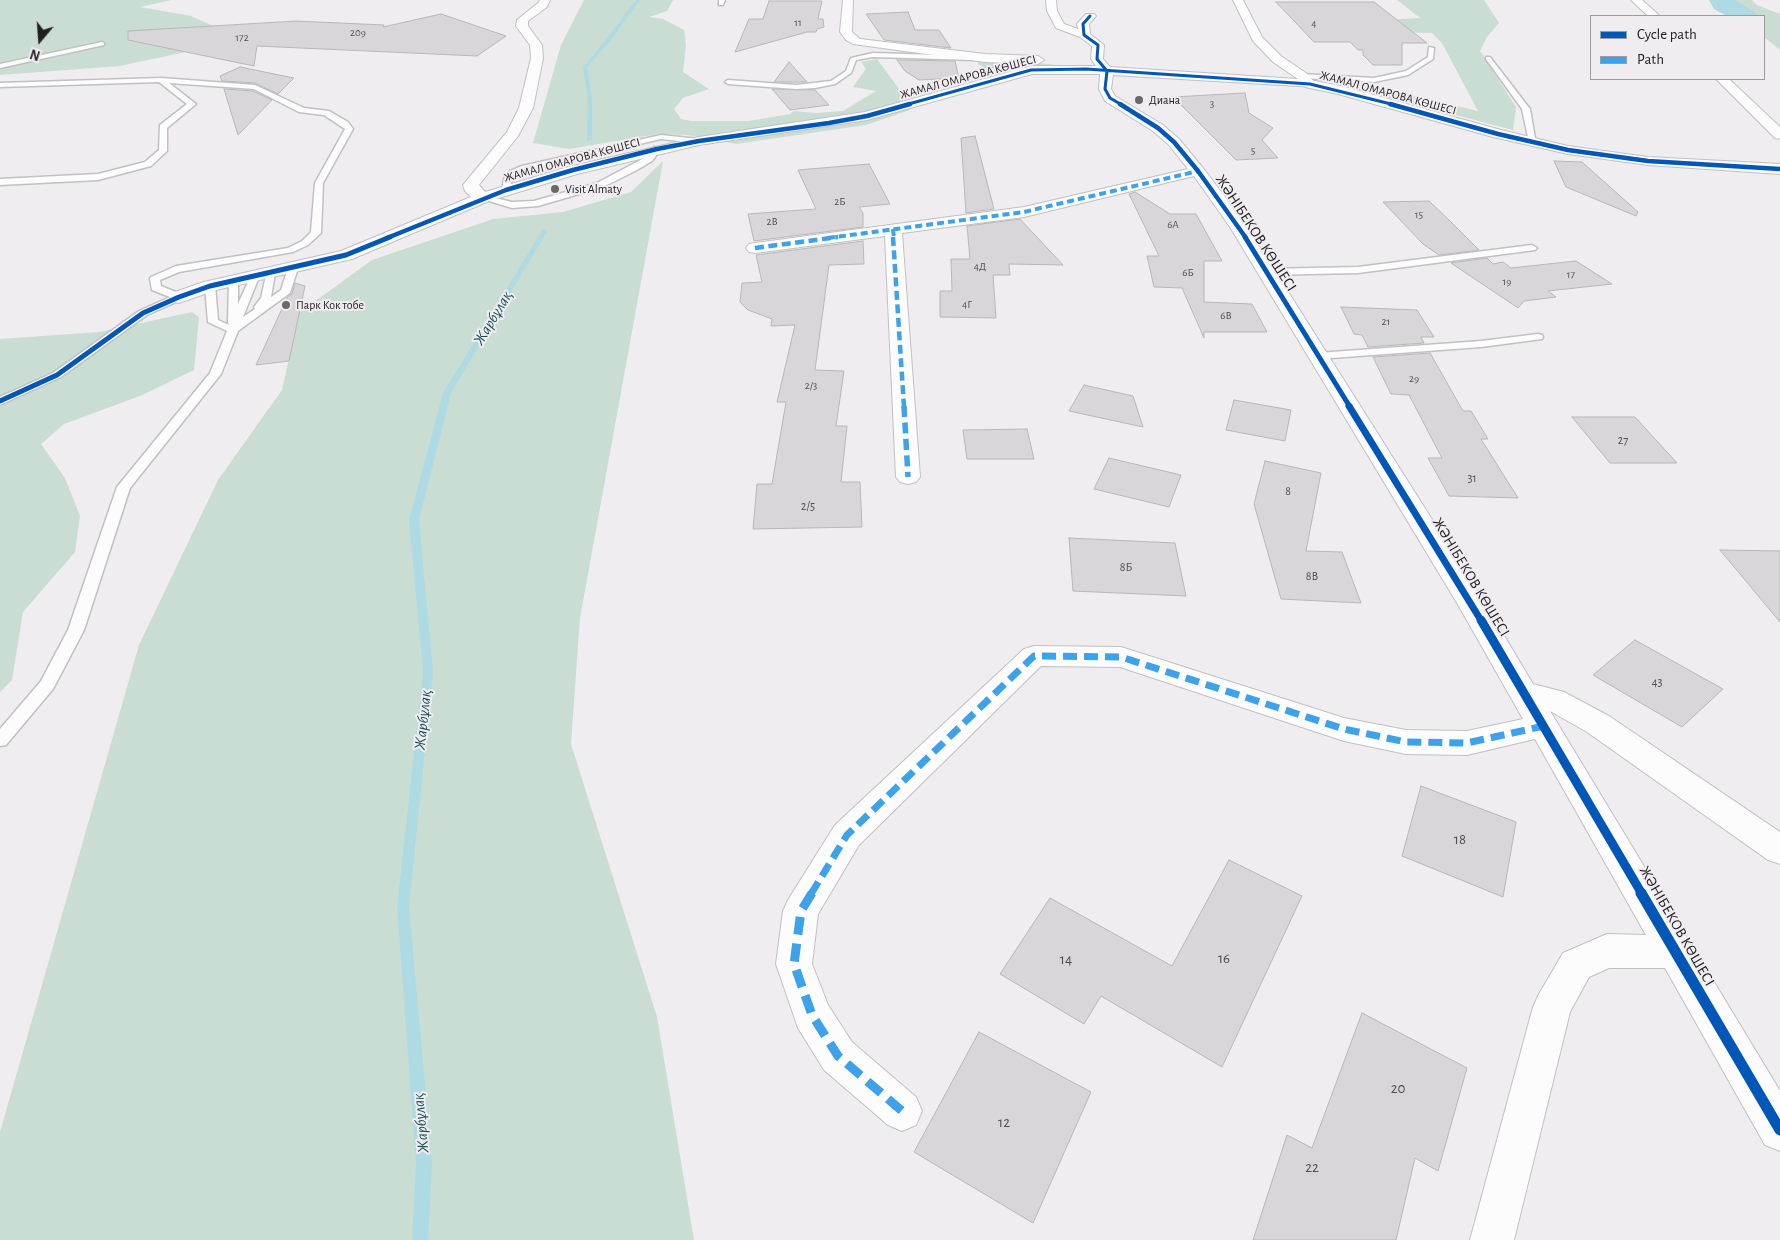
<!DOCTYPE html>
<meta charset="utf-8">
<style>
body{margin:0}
#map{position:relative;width:1780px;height:1240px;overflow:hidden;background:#efedef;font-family:"Alegreya Sans",sans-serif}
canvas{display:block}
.legend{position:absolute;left:1590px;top:15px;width:175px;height:65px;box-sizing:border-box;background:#f0ecf0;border:1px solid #9e9b9e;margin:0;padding:6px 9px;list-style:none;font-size:15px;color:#222122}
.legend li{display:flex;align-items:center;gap:10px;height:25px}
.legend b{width:25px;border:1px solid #9e9b9e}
.north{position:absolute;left:15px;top:15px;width:50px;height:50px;-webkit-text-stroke:4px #f0ecf0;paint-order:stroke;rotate:198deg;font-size:14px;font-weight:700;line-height:20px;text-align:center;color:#222122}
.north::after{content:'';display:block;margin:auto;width:18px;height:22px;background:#222122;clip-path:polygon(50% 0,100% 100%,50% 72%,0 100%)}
</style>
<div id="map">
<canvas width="1780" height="1240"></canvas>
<ul class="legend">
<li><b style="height:6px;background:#0057b8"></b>Cycle path</li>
<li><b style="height:6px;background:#3ea2ea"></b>Path</li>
</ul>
<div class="north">N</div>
</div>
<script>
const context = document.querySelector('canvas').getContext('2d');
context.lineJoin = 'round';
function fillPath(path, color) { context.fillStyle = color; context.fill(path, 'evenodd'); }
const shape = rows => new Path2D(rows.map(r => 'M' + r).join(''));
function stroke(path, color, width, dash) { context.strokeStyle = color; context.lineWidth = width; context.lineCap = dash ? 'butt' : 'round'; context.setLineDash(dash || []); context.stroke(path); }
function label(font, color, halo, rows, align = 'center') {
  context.font = font + ' "Alegreya Sans",sans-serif'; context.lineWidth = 4; context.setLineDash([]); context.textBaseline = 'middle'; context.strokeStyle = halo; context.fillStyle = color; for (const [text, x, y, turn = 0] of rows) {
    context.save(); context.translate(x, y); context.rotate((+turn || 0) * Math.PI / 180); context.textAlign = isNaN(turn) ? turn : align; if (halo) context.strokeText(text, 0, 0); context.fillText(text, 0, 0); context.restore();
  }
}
fillPath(shape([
 [0,0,172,0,140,7,191,16,231,34,199,49,120,66,0,75],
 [584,0,673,0,667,11,649,17,663,19,684,30,686,45,683,72,709,89,683,98,674,109,681,119,691,121,749,121,790,114,794,111,816,113,843,111,876,91,853,87,866,69,861,62,877,59,906,98,910,110,866,125,736,144,688,135,658,134,569,149,533,143,561,45],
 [1397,0,1484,0,1499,23,1487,37,1480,51,1516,107,1513,130,1330,82,1356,83,1478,111,1442,43,1432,33,1380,32,1382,20,1420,18],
 [1713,0,1752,0,1757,5,1780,14,1780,50,1764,37,1764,16,1726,16],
 [978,61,1030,62,1073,67,985,67,978,64],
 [663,161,580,618,571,744,657,1017,694,1240,0,1240,0,1132,139,645,218,480,282,390,299,313,372,260,493,219,563,212,631,192],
 [192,312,199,317,194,370,140,396,64,424,41,444,65,478,80,516,75,552,23,612,12,680,0,692,0,339,100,332]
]), '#caddd2');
fillPath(shape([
 [636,0,640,0,608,44,587,67,592,99,592,140,587,141,588,99,583,67,604,42,636,0],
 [543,229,548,230,451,393,419,520,433,672,409,907,432,1163,428,1240,412,1240,416,1163,397,907,423,672,409,520,443,393,543,229]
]), '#aedbe3');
fillPath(shape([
 [1709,0,1734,0,1754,11,1758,16,1727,16,1714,9,1709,0]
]), '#aedbe3');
const building = shape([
 [769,1,822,1,818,19,823,19,824,27,817,29,816,32,807,32,735,52,749,19,763,19,769,1],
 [1276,2,1374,2,1427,43,1402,43,1402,65,1373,65,1363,55,1363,50,1358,50,1350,42,1314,42,1276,2],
 [908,12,915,30,939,30,951,48,884,40,866,14,908,12],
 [441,14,506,36,477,56,257,46,254,66,128,40,128,31,296,21,384,25,383,27,441,14],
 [897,60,955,61,959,78,919,80,905,71,897,60],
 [789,62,807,82,774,82,789,62],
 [240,67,294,78,278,94,255,83,222,81,220,76,240,67],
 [224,89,253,91,272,100,238,135,224,89],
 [772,89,815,90,829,105,790,110,772,89],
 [1245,93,1249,113,1273,128,1262,140,1278,158,1236,160,1173,97,1245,93],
 [975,136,994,209,966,213,961,138,975,136],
 [1554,161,1582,162,1638,212,1636,216,1566,187,1554,161],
 [869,164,890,204,859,207,863,213,863,227,754,241,748,214,816,209,798,170,869,164],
 [1135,192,1170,214,1196,214,1222,261,1204,261,1204,302,1252,304,1267,332,1204,332,1204,338,1182,288,1154,287,1147,256,1159,256,1129,194,1135,192],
 [1429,201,1450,221,1479,250,1439,255,1423,244,1383,202,1429,201],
 [1020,219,1063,265,1009,264,1010,275,993,275,996,318,940,317,940,291,952,291,951,259,970,259,967,226,1020,219],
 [863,241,864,264,829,265,815,370,844,371,836,426,847,426,841,482,860,482,862,527,753,529,757,484,772,484,786,402,777,402,795,325,771,326,772,319,748,310,740,302,742,283,762,282,756,255,863,241],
 [1487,258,1493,264,1503,262,1511,268,1576,261,1612,284,1548,291,1556,297,1524,301,1518,308,1451,263,1487,258],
 [295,283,305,286,289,361,256,365,287,298,292,294,295,283],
 [1341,307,1417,310,1434,337,1421,337,1424,343,1368,347,1362,335,1354,334,1341,307],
 [1430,353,1463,411,1471,411,1488,439,1481,439,1518,498,1449,496,1428,458,1442,458,1409,395,1391,394,1373,357,1430,353],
 [1084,385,1133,396,1143,427,1069,411,1084,385],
 [1234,400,1291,410,1285,441,1226,430,1234,400],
 [1572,417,1635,417,1677,463,1610,463,1572,417],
 [1027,429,1034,459,967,459,963,430,1027,429],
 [1109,458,1181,475,1169,507,1094,489,1109,458],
 [1265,461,1321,473,1306,551,1342,552,1361,603,1281,599,1254,504,1265,461],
 [1069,538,1175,543,1186,596,1073,591,1069,538],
 [1720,550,1780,551,1780,622,1720,550],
 [1635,640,1723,689,1682,727,1593,675,1635,640],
 [1421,786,1516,822,1503,897,1402,856,1421,786],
 [1229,860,1302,896,1222,1067,1101,996,1084,1024,1000,974,1050,898,1172,966,1229,860],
 [1362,1013,1467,1068,1438,1171,1415,1158,1396,1240,1253,1240,1287,1135,1312,1148,1362,1013],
 [979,1032,1091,1092,1033,1223,914,1152,979,1032]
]);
fillPath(building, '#d8d6d8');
stroke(building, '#b8b7b8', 1);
const lane = shape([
 [719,0,725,0,723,5,719,5,719,0],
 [102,42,104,43,104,45,0,68,0,64,102,42],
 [1429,47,1434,48,1433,59,1408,75,1374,82,1302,78,1299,76,1302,74,1374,78,1406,71,1428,57,1429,47],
 [873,53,974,56,977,58,974,60,873,57,856,60,851,73,835,84,815,88,796,89,728,84,725,82,728,80,796,85,831,81,846,71,851,58,873,53],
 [1486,57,1490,57,1530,109,1536,144,1529,142,1522,109,1486,59,1486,57],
 [983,68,1031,68,1034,70,1031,72,981,71,980,70,983,68],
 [161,78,255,85,304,108,329,111,348,122,353,129,323,183,321,233,308,245,293,252,179,272,160,280,161,286,183,295,183,299,147,315,61,377,0,405,0,397,53,373,139,311,170,297,152,290,150,279,151,277,176,266,288,248,302,241,311,232,315,183,345,129,324,115,299,112,254,89,169,83,196,104,167,128,167,151,151,166,98,180,0,185,0,179,98,174,145,162,159,150,160,125,187,104,159,82,0,87,0,83,161,78],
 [661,135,699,139,703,141,699,143,661,139,528,170,516,175,512,179,509,192,502,190,504,179,510,171,522,166,661,135],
 [654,147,661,149,652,161,637,170,603,187,538,206,512,208,479,198,483,195,512,202,534,201,597,183,646,157,654,147],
 [1532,245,1537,248,1535,250,1358,273,1266,275,1261,272,1266,269,1358,267,1532,245],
 [293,265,298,268,290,293,238,331,221,374,130,488,84,630,53,689,6,745,0,746,0,729,41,681,68,630,117,487,210,373,227,331,208,322,205,286,210,283,215,286,218,320,229,325,228,322,229,279,237,279,238,281,238,304,251,275,257,275,259,277,243,317,255,309,254,307,261,298,267,271,273,271,275,273,271,297,281,290,288,268,293,265],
 [1538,334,1542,335,1543,337,1542,339,1481,347,1318,359,1312,356,1318,353,1481,341,1538,334]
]);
const street = shape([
 [540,0,550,0,547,7,528,21,528,26,542,45,543,58,533,108,518,136,479,185,485,192,568,167,699,137,865,112,1031,66,1096,66,1091,59,1092,46,1080,37,1056,28,1047,11,1046,0,1056,0,1057,11,1064,24,1078,29,1077,24,1086,14,1094,14,1096,16,1089,24,1090,34,1104,45,1103,59,1110,67,1298,79,1273,62,1253,41,1233,0,1243,0,1262,37,1281,56,1306,73,1316,84,1315,87,1113,75,1111,89,1115,96,1163,125,1179,139,1203,168,1244,222,1481,597,1533,684,1564,692,1609,716,1780,832,1780,864,1768,860,1587,732,1550,711,1780,1091,1780,1151,1765,1145,1665,968,1609,968,1589,977,1570,1012,1514,1240,1470,1240,1533,1007,1539,994,1563,953,1607,934,1646,935,1535,739,1467,755,1406,754,1344,741,1120,667,1041,666,859,845,818,914,812,964,828,1005,852,1042,916,1097,922,1111,916,1125,902,1131,888,1125,824,1070,798,1028,776,964,783,911,788,900,835,825,1024,649,1034,646,1121,647,1344,718,1406,730,1467,731,1523,719,1457,603,1230,227,1194,176,1024,217,902,233,920,477,916,482,908,484,900,482,896,477,885,236,755,253,749,252,746,248,749,244,755,243,1024,207,1188,169,1169,145,1153,131,1105,101,1099,89,1100,74,1032,74,867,120,699,145,577,174,489,201,352,259,216,290,179,303,172,301,170,297,172,293,204,282,341,251,471,197,465,191,463,185,507,132,519,108,531,58,530,45,516,26,517,20,538,3,540,0],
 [843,0,853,0,852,32,860,39,985,54,1038,56,1044,60,1038,64,985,62,853,44,846,40,840,32,843,0],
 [1631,0,1642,0,1660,16,1648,16,1631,0],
 [1716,79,1729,79,1780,127,1780,139,1775,138,1716,79]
]);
const secondary = shape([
 [1310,80,1345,87,1501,130,1568,146,1648,157,1780,164,1780,174,1648,165,1568,154,1493,137,1338,94,1305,87,1304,84,1305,81,1310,80]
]);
stroke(lane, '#c1c0c2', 3);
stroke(street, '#c1c0c2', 2);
stroke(secondary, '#c1c0c2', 2);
fillPath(lane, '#fdfcfd');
fillPath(street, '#fdfcfd');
fillPath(secondary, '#fdfcfd');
stroke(shape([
 [893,229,894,238],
 [828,238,1024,212,1198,171]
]), '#3ea2ea', 4, [7, 4]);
stroke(shape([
 [893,237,904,407],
 [755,248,838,237]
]), '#3ea2ea', 4.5, [9, 4.5]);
stroke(shape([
 [904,406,908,477]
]), '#3ea2ea', 5.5, [11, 5.5]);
stroke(shape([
 [811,894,847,835,1034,656,1121,657,1344,729,1406,742,1467,743,1544,726]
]), '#3ea2ea', 7, [14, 7]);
stroke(shape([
 [812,893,801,911,794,964,812,1015,838,1056,902,1111]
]), '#3ea2ea', 9, [18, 9]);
stroke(shape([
 [1090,16,1083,24,1084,35,1098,45,1097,59,1107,71,1105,89,1110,98,1122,105],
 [905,105,1031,70,1086,69,1310,84,1395,105]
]), '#0057b8', 3);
stroke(shape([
 [1120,104,1158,128,1174,142,1198,171,1246,238],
 [1390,104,1498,134,1568,150,1648,161,1780,169],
 [387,238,506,190,573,170,657,149,699,141,829,123,867,116,910,104]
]), '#0057b8', 4.5);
stroke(shape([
 [1245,237,1350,407],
 [0,401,57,375,143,313,179,297,210,286,346,255,390,237]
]), '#0057b8', 5);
stroke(shape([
 [1349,406,1482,622]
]), '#0057b8', 7);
stroke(shape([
 [1481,620,1642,894]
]), '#0057b8', 9);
stroke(shape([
 [1641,893,1780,1130]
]), '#0057b8', 11);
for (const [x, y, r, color] of [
 [1139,100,5,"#6a686a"],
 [555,189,5,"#6a686a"],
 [286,305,5,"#6a686a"]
]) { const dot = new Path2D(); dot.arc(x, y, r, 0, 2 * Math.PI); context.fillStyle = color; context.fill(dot); stroke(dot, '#f0ecf0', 2); }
label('11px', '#504e50', null, [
 ["11",798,23],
 ["4",1314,24],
 ["209",358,33],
 ["172",242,38],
 ["3",1212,104],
 ["5",1253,151],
 ["2Б",840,202],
 ["15",1419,215],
 ["2В",772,222],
 ["6А",1173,225],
 ["4Д",980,267],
 ["6Б",1188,273],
 ["17",1571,275],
 ["19",1507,282],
 ["4Г",967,305],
 ["6В",1226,316],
 ["21",1386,322],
 ["29",1414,379],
 ["2/3",811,386]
]);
label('12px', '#222122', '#f0ecf0', [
 ["ЖАМАЛ ОМАРОВА КӨШЕСІ",968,77,-15],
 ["ЖАМАЛ ОМАРОВА КӨШЕСІ",1388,93,15],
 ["ЖАМАЛ ОМАРОВА КӨШЕСІ",572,160,-15]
]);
label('12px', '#222122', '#f0ecf0', [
 ["Диана",1149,100],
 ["Visit Almaty",565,189],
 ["Парк Кок тобе",296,305]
], 'left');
label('12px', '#504e50', null, [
 ["27",1623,440],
 ["31",1472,478],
 ["8",1288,491],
 ["2/5",808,506],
 ["8Б",1126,567],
 ["8В",1312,576],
 ["43",1657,682]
]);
label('15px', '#222122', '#f0ecf0', [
 ["ЖӘНІБЕКОВ КӨШЕСІ",1256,233,57],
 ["ЖӘНІБЕКОВ КӨШЕСІ",1471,577,59],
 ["ЖӘНІБЕКОВ КӨШЕСІ",1677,926,60]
]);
label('15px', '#504e50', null, [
 ["18",1460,839],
 ["16",1224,958],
 ["14",1066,959],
 ["20",1398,1088],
 ["12",1004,1122],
 ["22",1312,1167]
]);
label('italic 16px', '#175058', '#f0ecf0', [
 ["Жарбұлақ",493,318,-59],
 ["Жарбұлақ",423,720,-84],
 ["Жарбұлақ",421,1123,-95]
]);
</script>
